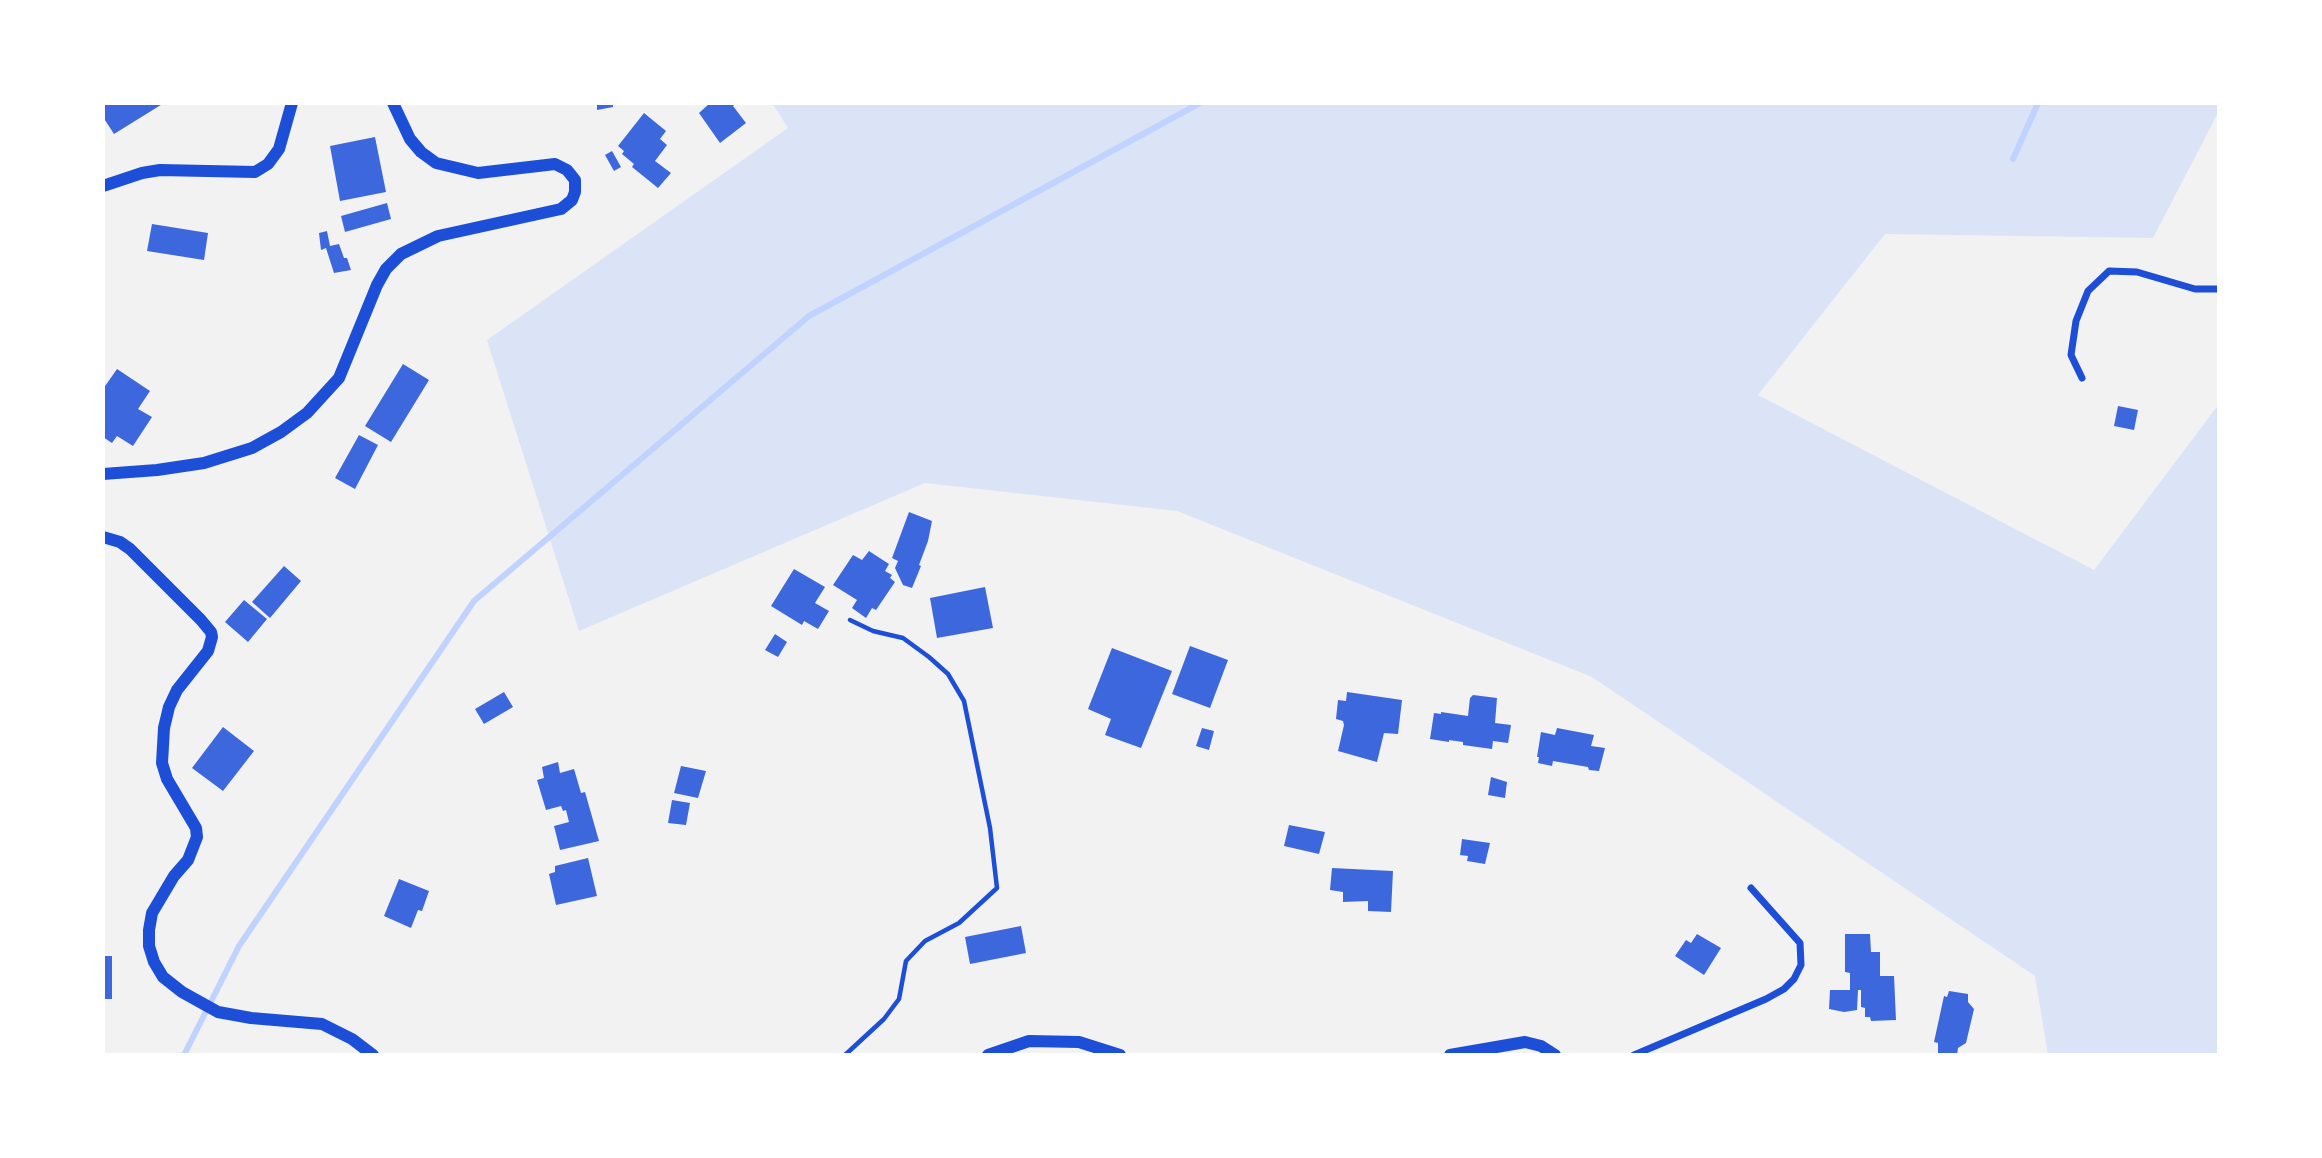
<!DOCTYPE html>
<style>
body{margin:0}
#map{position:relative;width:2322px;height:1158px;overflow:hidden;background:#f2f2f2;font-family:"Asap Condensed",sans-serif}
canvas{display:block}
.frame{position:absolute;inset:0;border:105px solid #fff;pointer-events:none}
</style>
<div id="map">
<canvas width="2322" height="1158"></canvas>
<div class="frame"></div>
</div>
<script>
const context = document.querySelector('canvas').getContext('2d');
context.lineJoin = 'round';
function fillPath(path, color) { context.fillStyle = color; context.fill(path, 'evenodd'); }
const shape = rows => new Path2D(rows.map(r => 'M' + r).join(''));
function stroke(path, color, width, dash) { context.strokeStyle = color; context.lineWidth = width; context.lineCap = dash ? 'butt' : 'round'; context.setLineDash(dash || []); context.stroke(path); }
fillPath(shape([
 [772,103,2219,103,2219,111,2153,238,1885,234,1758,395,2094,570,2219,404,2219,1055,2048,1055,2035,976,1592,677,1177,511,925,483,579,631,487,340,788,128]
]), '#dbe4f7');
stroke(shape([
 [2013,159,2038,103],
 [184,1055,239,946,474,601,809,316,1200,103]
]), '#bfd3fe', 6);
fillPath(shape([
 [103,103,164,103,114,134,103,117],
 [601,103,613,103,613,107,597,110,597,104],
 [710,103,736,103,733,106,746,123,720,143,699,113],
 [644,113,666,131,660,139,667,145,655,161,671,173,658,188,632,167,634,164,622,154,624,151,618,146],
 [375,137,386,192,340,201,330,146],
 [612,151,621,167,614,171,605,155],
 [387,203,391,219,345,232,341,216],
 [152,224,208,233,204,260,147,251],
 [327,231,330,246,339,244,344,258,347,258,351,270,334,273,326,248,321,250,319,233],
 [403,364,429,380,391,442,365,426],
 [117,369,150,391,138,409,152,417,133,446,117,436,112,443,103,437,103,389],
 [2118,406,2138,410,2134,430,2114,426],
 [359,435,378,445,355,489,335,478],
 [909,512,932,521,928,541,919,565,921,566,912,588,903,585,895,568,898,561,892,558],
 [869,551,889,564,885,571,892,575,890,578,895,582,876,610,872,608,866,618,852,608,857,600,833,585,853,555,862,560],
 [284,566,301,581,270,618,252,602],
 [794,569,825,587,815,603,829,611,818,629,804,621,802,625,771,606],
 [985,587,993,628,937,638,930,598],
 [244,600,267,619,248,642,225,622],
 [775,634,787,642,778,657,765,650],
 [1190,646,1228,660,1210,708,1172,694],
 [1112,648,1172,671,1141,748,1105,735,1111,719,1088,709],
 [504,692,513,707,484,724,475,709],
 [1347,692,1402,700,1398,734,1384,733,1377,762,1338,751,1344,725,1343,721,1336,719,1338,700,1346,701],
 [1473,695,1497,698,1495,723,1511,725,1508,743,1493,741,1492,749,1463,745,1463,742,1449,740,1449,742,1430,739,1434,713,1441,714,1441,712,1468,716,1470,698],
 [223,727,254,751,223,791,192,768],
 [1202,728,1214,731,1209,750,1196,746],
 [1557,728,1594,735,1591,746,1605,748,1599,771,1589,770,1588,767,1553,761,1552,766,1538,763,1539,757,1537,757,1541,732,1555,735],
 [558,762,560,773,574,769,581,793,585,792,599,841,560,850,554,826,569,822,566,810,563,811,561,806,546,810,537,780,544,778,542,767],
 [681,766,706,771,698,798,674,793],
 [1491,777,1507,782,1505,798,1488,795],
 [672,800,690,803,686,825,668,823],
 [1289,825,1325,832,1319,854,1284,846],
 [1462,839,1490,843,1485,864,1467,861,1468,856,1460,855],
 [588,858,597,896,556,905,549,874,555,872,555,866],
 [1332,868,1393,871,1391,912,1368,911,1368,901,1343,902,1343,892,1330,890],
 [399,879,429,891,422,911,418,910,411,928,384,916],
 [1021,926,1026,953,970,964,965,937],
 [1697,934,1721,948,1704,975,1675,956,1686,940,1691,943],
 [1845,934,1870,934,1871,952,1880,952,1880,976,1894,976,1896,1020,1871,1021,1870,1017,1865,1017,1865,1008,1861,1007,1861,990,1858,990,1857,1010,1844,1012,1829,1009,1830,990,1850,990,1850,973,1845,972],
 [103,956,112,956,112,999,103,999],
 [1949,991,1968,994,1968,1002,1974,1009,1966,1043,1958,1048,1957,1055,1938,1055,1938,1043,1934,1042,1944,996,1947,997]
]), '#3d67dc');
stroke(shape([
 [845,1055,884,1019,899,999,906,961,925,941,959,923,997,888,990,828,964,701,948,674,929,657,903,638,873,631,850,620]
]), '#1d4ed8', 4.5);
stroke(shape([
 [2082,378,2071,355,2076,321,2088,291,2109,271,2137,272,2195,289,2219,289],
 [1634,1055,1766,999,1784,989,1794,979,1801,965,1800,943,1751,888]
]), '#1d4ed8', 7);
stroke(shape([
 [103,186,142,173,160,170,255,172,268,164,279,149,292,103],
 [103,474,157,470,204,463,252,448,281,432,307,413,339,378,377,285,386,269,401,254,438,236,561,209,572,200,575,192,575,180,567,170,555,164,478,173,436,163,421,152,410,139,393,103],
 [103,537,120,542,130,549,201,620,211,632,212,637,208,651,177,690,169,707,164,728,162,763,167,779,196,828,197,837,188,860,174,876,152,913,149,930,149,946,154,962,163,977,182,992,218,1012,251,1018,322,1024,352,1039,373,1055],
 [988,1055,1029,1041,1079,1042,1120,1055],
 [1450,1055,1525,1042,1541,1046,1555,1055]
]), '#1d4ed8', 12);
</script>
